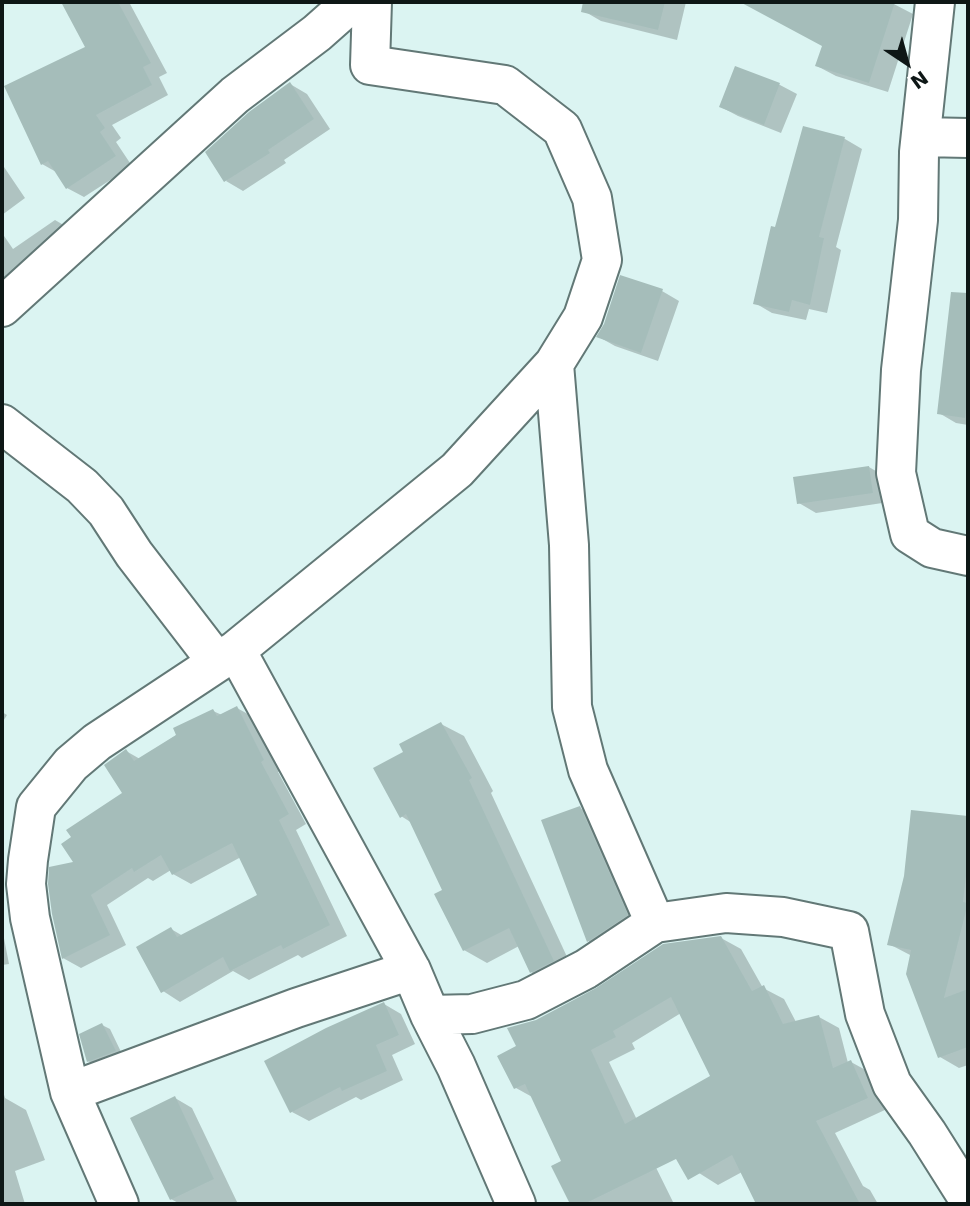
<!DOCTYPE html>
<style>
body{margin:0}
#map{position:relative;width:970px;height:1206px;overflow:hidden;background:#dbf4f2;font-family:"DejaVu Sans",sans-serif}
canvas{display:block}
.frame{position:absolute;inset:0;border:4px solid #0e1716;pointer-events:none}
.north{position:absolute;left:872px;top:28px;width:70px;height:70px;-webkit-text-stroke:5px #fff;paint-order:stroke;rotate:144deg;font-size:19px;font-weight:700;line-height:28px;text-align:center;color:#0e1716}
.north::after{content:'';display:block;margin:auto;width:24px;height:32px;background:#0e1716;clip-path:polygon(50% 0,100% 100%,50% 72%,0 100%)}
</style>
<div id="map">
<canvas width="970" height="1206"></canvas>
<div class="frame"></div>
<div class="north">N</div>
</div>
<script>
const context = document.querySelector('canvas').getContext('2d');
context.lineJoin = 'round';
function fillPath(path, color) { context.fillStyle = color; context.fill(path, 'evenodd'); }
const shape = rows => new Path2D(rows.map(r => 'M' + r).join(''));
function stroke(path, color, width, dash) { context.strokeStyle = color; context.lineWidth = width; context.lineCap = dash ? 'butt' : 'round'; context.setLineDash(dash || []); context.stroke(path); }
fillPath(shape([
 [63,2,129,2,167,73,159,77,168,95,112,125,121,138,116,142,132,166,84,197,67,188,58,173,42,164,87,48],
 [584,2,686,2,677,40,601,21,582,10],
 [743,2,844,2,854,7,856,2,890,2,913,14,888,92,836,76,817,66,824,45],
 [736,68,780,85,797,94,781,133,738,116,721,107],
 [290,84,307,94,330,129,284,160,286,163,243,191,226,181],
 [804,128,845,139,862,149,836,247,841,250,827,313,809,309,806,320,772,313,755,303],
 [2,164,25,198,2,215],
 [55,220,72,230,2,292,2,233,13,249],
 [662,291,679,301,658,361,615,346,599,337],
 [947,342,968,344,968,425,956,423,939,413],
 [869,467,886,477,889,502,816,513,799,503],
 [237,708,255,718,280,771,278,772,306,824,296,830,347,936,302,958,298,955,249,980,233,971,180,1002,163,991,171,929,183,936,259,896,241,857,191,884,173,874,171,870,153,881,148,878,107,905,126,945,81,968,63,958,76,864,124,794,126,751,140,759,213,711,222,715],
 [2,712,7,715,2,723],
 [441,724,464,736,493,791,491,793,575,974,553,985,531,972,519,946,487,963,464,950,445,891,412,823,401,816,406,753],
 [580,808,597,818,644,925,605,951,588,941],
 [913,812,968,818,968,1065,959,1068,940,1057,912,956,889,944,906,877],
 [2,928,9,964,2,965],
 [721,938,741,949,763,988,784,999,796,1022,819,1017,839,1028,848,1063,851,1062,871,1073,887,1109,835,1133,863,1186,870,1190,878,1204,758,1204,742,1172,718,1185,699,1173,712,1076,681,1013,632,1043,635,1049,609,1062,639,1124,635,1125,674,1204,572,1204,554,1167,564,1162,534,1098,516,1088,519,1047,536,1021],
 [384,1004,401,1014,415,1044,392,1055,403,1080,361,1100,356,1097,309,1121,292,1112],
 [102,1025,110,1029,123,1056,96,1066,88,1061],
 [2,1088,5,1098,26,1110,45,1160,15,1171,25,1204,2,1204],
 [175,1098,192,1108,238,1204,180,1204,171,1199]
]), '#0003');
fillPath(shape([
 [61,2,118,2,151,63,143,67,152,85,96,115,105,128,100,132,116,156,66,189,48,161,41,165,4,86,85,47],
 [583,2,665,2,658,30,581,12],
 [740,2,895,2,869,83,815,66,822,46],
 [735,66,780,83,764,125,719,107],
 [290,82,314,119,268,150,270,153,224,182,205,152,249,112],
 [803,126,845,137,819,237,824,238,810,305,792,300,789,312,753,304,771,226,775,227],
 [620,275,663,289,641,353,596,337,604,324],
 [951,292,968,293,968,408,966,408,965,418,937,414],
 [869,466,873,493,797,504,793,477],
 [237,706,264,760,261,762,289,814,279,820,330,925,283,949,281,945,230,971,223,957,161,993,136,947,171,927,177,937,257,895,232,843,172,875,161,855,134,872,132,868,91,895,110,935,62,959,52,914,48,884,49,867,73,862,61,844,71,837,66,830,122,793,104,765,126,749,134,761,176,735,173,728,213,709,217,716],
 [441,722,472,778,469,780,554,961,530,973,509,928,463,951,434,894,442,890,406,814,400,818,373,768,403,752,399,744],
 [580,806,628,915,587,942,541,820],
 [911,810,968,816,968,858,963,902,968,903,944,998,968,989,968,1047,938,1058,906,974,911,950,887,945,904,876],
 [721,936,752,991,764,985,783,1024,819,1015,833,1068,851,1060,868,1098,816,1121,860,1204,756,1204,732,1155,688,1180,676,1159,584,1204,570,1204,551,1166,561,1161,525,1084,514,1089,497,1056,516,1046,507,1028,536,1020,596,988,663,944],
 [671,997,710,1076,625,1124,591,1050,616,1037,613,1031],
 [384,1002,399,1035,376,1045,387,1071,342,1091,340,1087,290,1113,264,1061,326,1028],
 [102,1023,116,1051,87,1062,79,1034],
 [175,1096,214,1179,170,1200,130,1118]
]), '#a5bdba');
const minor = shape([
 [935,2,919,152,918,220,901,370,896,473,910,534,932,548,968,556],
 [921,137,968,138],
 [2,307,235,95,317,33,352,2],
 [554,364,569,545,572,707,588,770,655,923],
 [2,424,82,486,106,511,134,554,217,662],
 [236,650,411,970,430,1015,456,1066,516,1204],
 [430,1015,472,1014,526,1000,586,969,655,923,726,913,783,917,849,931,865,1014,892,1084,927,1133,968,1198],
 [70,1092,296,1008,411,970],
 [119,1204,70,1092,30,918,26,884,28,860,36,807,71,764,97,742,236,650,457,470,554,364,583,317,602,260,592,198,562,129,505,85,370,65,372,2]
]);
stroke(minor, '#627876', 42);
stroke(minor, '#fff', 38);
</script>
